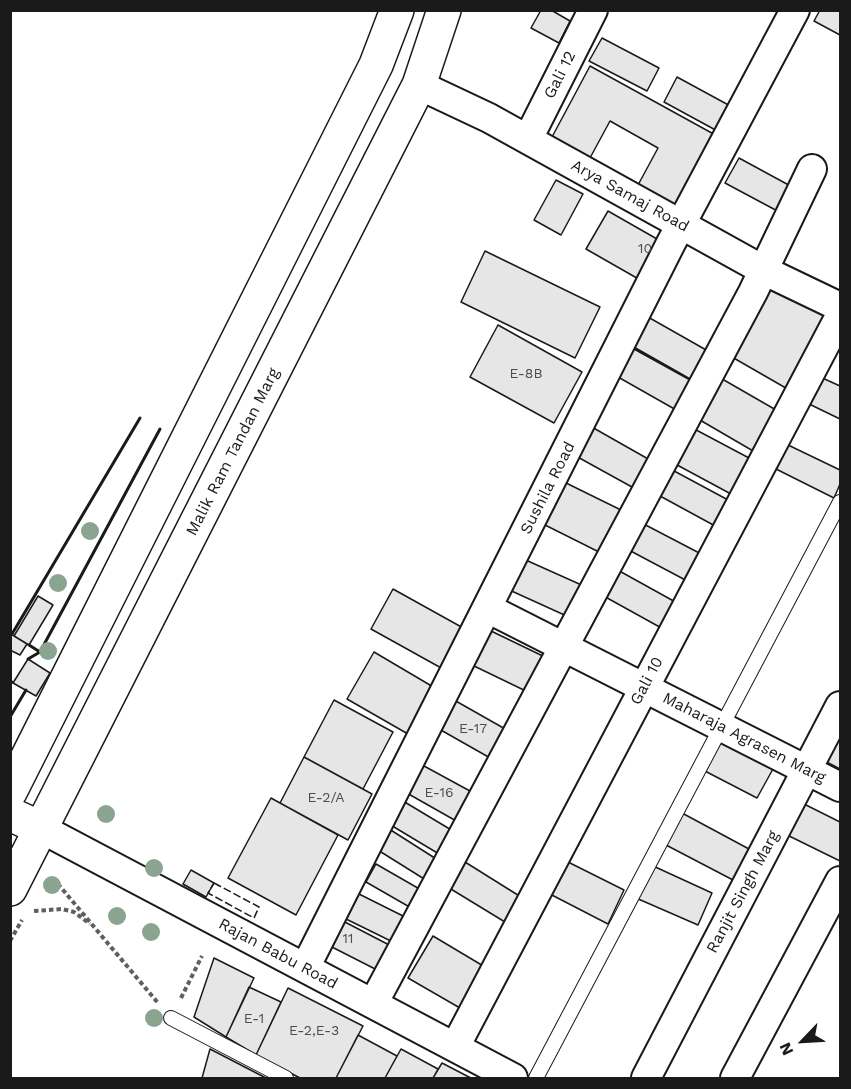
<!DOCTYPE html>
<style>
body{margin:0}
#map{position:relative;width:851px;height:1089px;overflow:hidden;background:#fff;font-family:"Work Sans",sans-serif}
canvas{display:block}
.frame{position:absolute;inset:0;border:12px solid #1a1a1a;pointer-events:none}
.north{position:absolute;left:773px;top:1011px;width:60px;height:60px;-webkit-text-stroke:4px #fff;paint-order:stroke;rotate:245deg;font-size:16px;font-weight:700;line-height:24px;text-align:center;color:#1a1a1a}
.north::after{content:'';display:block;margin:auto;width:21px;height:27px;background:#1a1a1a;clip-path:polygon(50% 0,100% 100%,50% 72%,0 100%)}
</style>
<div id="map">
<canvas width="851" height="1089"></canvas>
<div class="frame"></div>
<div class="north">N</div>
</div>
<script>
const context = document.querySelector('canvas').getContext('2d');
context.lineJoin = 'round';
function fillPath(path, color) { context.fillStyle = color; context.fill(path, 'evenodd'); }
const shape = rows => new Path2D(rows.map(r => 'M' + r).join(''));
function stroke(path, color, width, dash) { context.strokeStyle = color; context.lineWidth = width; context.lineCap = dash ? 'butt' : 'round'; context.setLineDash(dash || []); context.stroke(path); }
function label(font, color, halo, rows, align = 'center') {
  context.font = font + ' "Work Sans",sans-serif'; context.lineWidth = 4.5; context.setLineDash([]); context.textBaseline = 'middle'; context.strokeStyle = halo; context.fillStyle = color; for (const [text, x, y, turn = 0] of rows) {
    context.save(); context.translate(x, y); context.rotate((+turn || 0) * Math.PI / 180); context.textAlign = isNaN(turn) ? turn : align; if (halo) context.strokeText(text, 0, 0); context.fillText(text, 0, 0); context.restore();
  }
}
const building = shape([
 [541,10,551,10,570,21,559,43,531,28,541,10],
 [820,10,840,10,840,35,814,21,820,10],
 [602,38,659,68,647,91,589,61,602,38],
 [590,66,719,137,680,208,638,185,658,148,610,121,590,158,552,137,590,66],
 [677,77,734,108,721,133,664,102,677,77],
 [739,158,796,189,783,214,725,183,739,158],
 [556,180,583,194,561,235,534,220,556,180],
 [608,211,664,243,642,281,586,249,608,211],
 [485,251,600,307,575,358,461,302,485,251],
 [772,284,835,315,791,391,725,353,772,284],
 [648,317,715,355,699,384,632,346,648,317],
 [498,325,582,372,554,423,470,377,498,325],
 [634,349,701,386,685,415,618,377,634,349],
 [717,376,783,414,760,455,693,416,717,376],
 [818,376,840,386,840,419,805,402,818,376],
 [685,424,749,458,731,494,666,459,685,424],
 [590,426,657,464,641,492,574,455,590,426],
 [786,444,840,470,840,484,834,498,774,468,786,444],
 [663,465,730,501,717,527,649,490,663,465],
 [560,480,623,511,603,554,539,522,560,480],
 [638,521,705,556,691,583,625,548,638,521],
 [519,557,586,587,571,618,505,588,519,557],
 [614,568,679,604,665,630,600,594,614,568],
 [393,589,465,629,443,669,371,629,393,589],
 [38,596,53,605,29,645,14,636,38,596],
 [489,630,549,659,532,694,472,665,489,630],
 [11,634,27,644,20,655,10,650,11,634],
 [374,652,435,688,408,734,347,699,374,652],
 [28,659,50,673,36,696,13,683,28,659],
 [447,696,514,734,499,763,432,725,447,696],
 [334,700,393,732,363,789,304,757,334,700],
 [840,732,840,769,821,759,840,732],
 [716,739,773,769,757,798,701,769,716,739],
 [304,757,372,794,348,840,280,803,304,757],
 [413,760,481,797,465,826,398,788,413,760],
 [271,798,338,835,296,915,228,878,271,798],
 [403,801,458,834,444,857,389,824,403,801],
 [798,801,840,822,840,861,781,832,798,801],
 [682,813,749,849,733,880,666,845,682,813],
 [386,827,441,862,429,882,373,847,386,827],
 [457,857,521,897,505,922,441,883,457,857],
 [562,859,624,890,608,924,546,892,562,859],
 [376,864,423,891,413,909,366,882,376,864],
 [651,865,712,893,698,925,636,898,651,865],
 [191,870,214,883,206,897,183,884,191,870],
 [357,893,411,920,399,945,344,918,357,893],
 [341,920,395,948,383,973,328,945,341,920],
 [433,936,485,967,460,1008,408,978,433,936],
 [214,958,254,978,226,1037,194,1017,214,958],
 [249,987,281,1002,256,1055,226,1037,249,987],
 [288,988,363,1026,336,1078,300,1078,256,1055,288,988],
 [358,1035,397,1056,385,1078,336,1078,358,1035],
 [210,1049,266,1078,202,1078,210,1049],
 [401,1049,438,1069,433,1078,385,1078,401,1049],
 [442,1063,467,1076,471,1078,433,1078,442,1063]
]);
fillPath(building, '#e6e6e6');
stroke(building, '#1a1a1a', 1.5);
const service = shape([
 [171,1018,286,1078],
 [536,1078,840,502]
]);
const minor = shape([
 [419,85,489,118,765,271,840,307],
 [528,139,593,10],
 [487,608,840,787],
 [42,829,513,1078],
 [305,968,671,243,795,10],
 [373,1004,753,292,812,169],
 [455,1047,840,316],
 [646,1078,840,706],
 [735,1078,840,881]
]);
const tertiary = shape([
 [10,792,376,65,397,10],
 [10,814,42,829],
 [10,889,419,85,444,10]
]);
stroke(service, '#1a1a1a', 16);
stroke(minor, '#1a1a1a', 32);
stroke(tertiary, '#1a1a1a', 36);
stroke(shape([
 [53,878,158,1003],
 [34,911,62,909,74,912,90,924],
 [10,941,22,920],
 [181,998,202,956]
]), '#5f5f5f', 4, [4.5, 3]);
stroke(service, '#fff', 14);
stroke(minor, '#fff', 28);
stroke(tertiary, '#fff', 33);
stroke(shape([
 [214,883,259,907,254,918,208,893,214,883]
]), '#1a1a1a', 1.5, [8, 3]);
stroke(shape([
 [12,634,140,418],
 [29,645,40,652],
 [28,659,40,652,160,429],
 [10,681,12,682],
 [10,717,26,690]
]), '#1a1a1a', 3);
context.fillStyle = '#8aa48f';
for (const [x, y] of [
 [90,531],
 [58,583],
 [48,651],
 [106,814],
 [154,868],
 [52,885],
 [117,916],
 [151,932],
 [154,1018]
]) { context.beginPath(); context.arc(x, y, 9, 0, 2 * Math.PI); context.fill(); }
label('14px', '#4d4d4d', null, [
 ["10",645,249],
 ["E-8B",526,374],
 ["E-17",473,729],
 ["E-16",439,793],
 ["E-2/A",326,798],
 ["11",348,939],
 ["E-1",254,1019],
 ["E-2,E-3",314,1031]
]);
label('16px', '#1a1a1a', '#fff', [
 ["Gali 12",560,75,-63],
 ["Arya Samaj Road",630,196,29],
 ["Malik Ram Tandan Marg",233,452,-63],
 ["Sushila Road",548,488,-63],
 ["Gali 10",647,681,-62],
 ["Maharaja Agrasen Marg",744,738,27],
 ["Ranjit Singh Marg",743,892,-62],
 ["Rajan Babu Road",278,954,28]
]);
</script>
